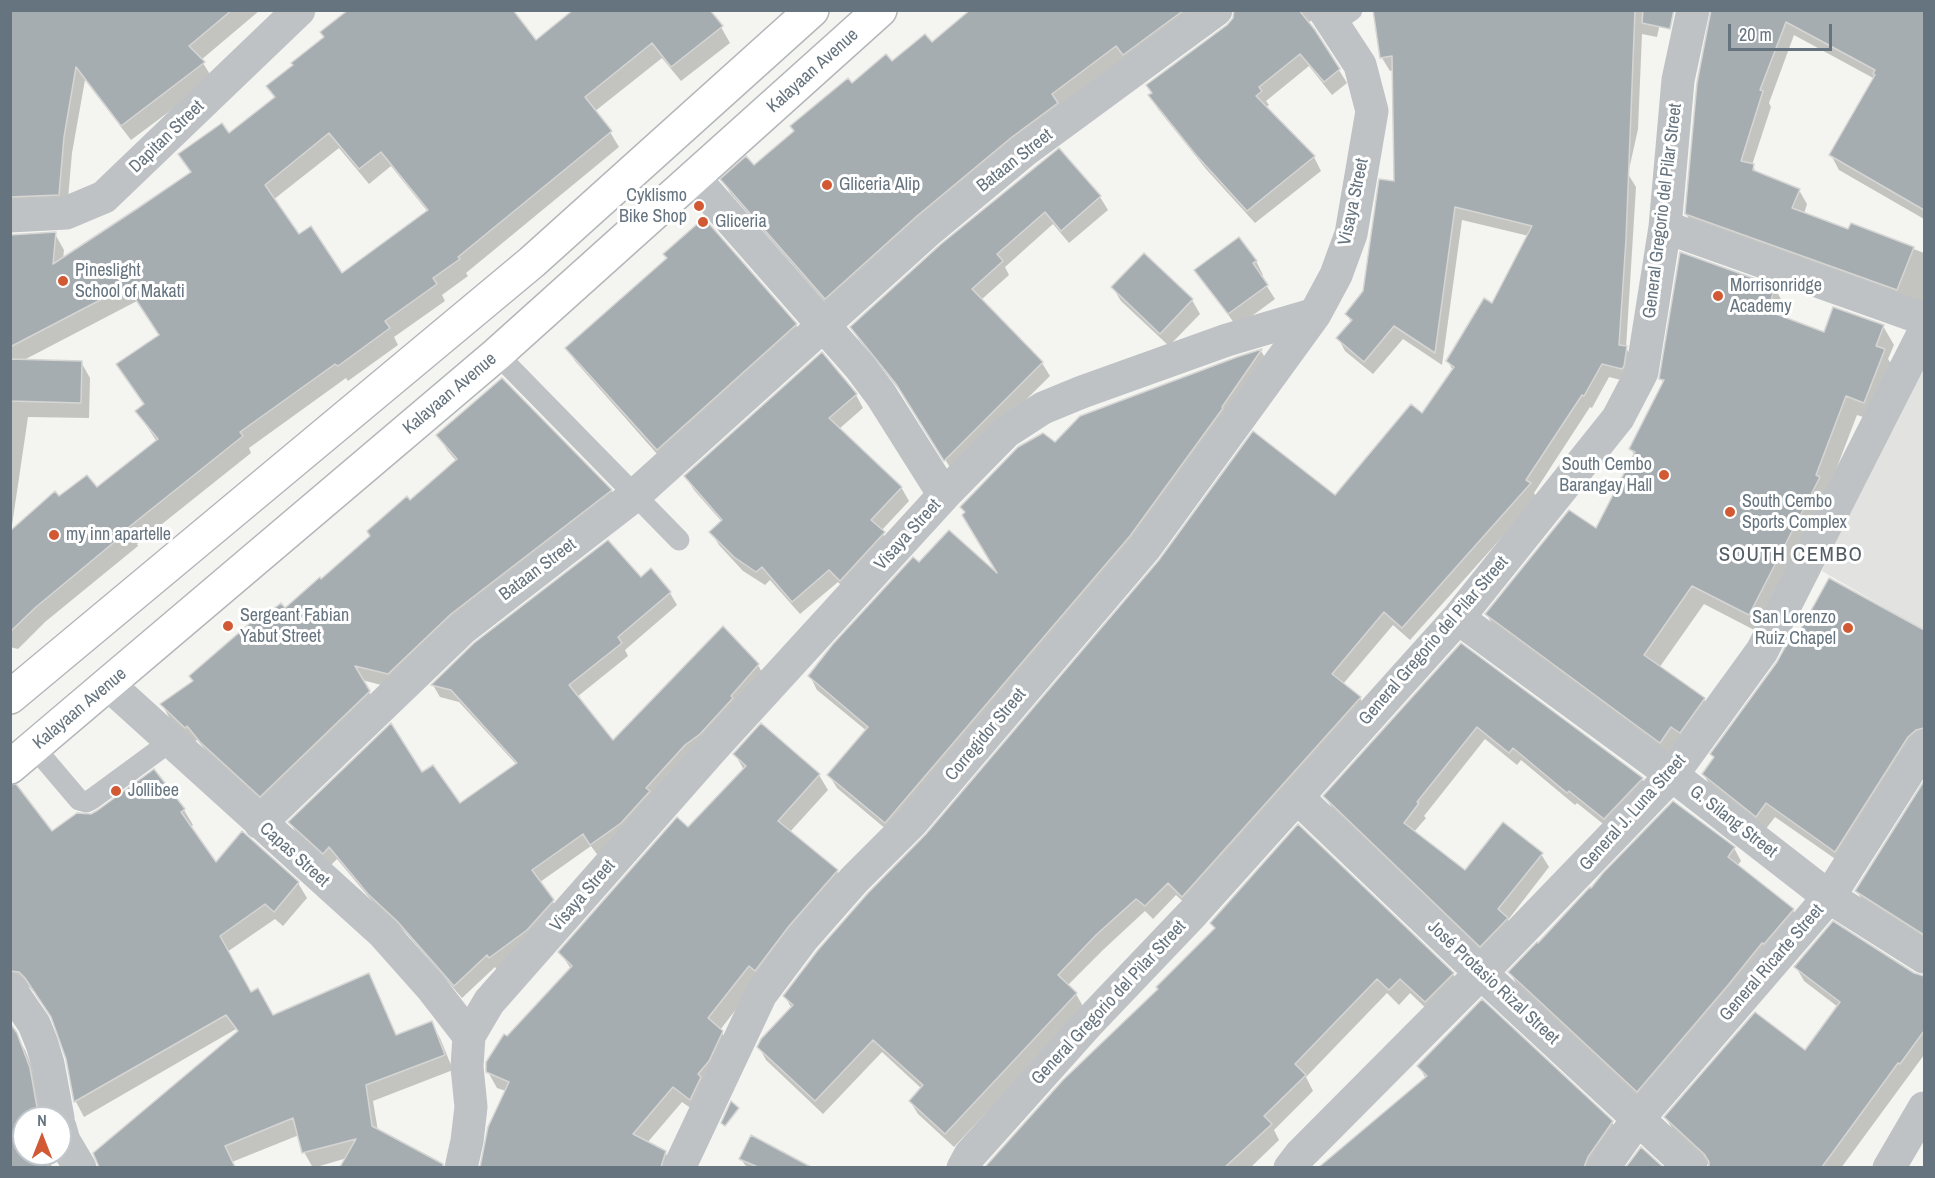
<!DOCTYPE html>
<meta charset="utf-8">
<style>
body{margin:0}
#map{position:relative;width:1935px;height:1178px;overflow:hidden;background:#f4f4f1;font-family:"Archivo Narrow",sans-serif}
canvas{display:block}
.frame{position:absolute;inset:0;border:12px solid #66747f;pointer-events:none}
.north{position:absolute;left:12px;top:1106px;width:60px;height:60px;box-sizing:border-box;background:#fff;border:2px solid #c2c7cc;border-radius:50%;rotate:0deg;font-size:16px;font-weight:700;line-height:24px;text-align:center;color:#66747f}
.north::after{content:'';display:block;margin:auto;width:21px;height:27px;background:#d15a34;clip-path:polygon(50% 0,100% 100%,50% 72%,0 100%)}
.scale{position:absolute;left:1728px;top:24px;width:104px;height:27px;box-sizing:border-box;border:3px solid #66747f;border-top:0;padding-left:8px;font-size:18px;line-height:21px;white-space:nowrap;color:#66747f;-webkit-text-stroke:4px #fff;paint-order:stroke}
</style>
<div id="map">
<canvas width="1935" height="1178"></canvas>
<div class="frame"></div>
<div class="north">N</div>
<div class="scale">20 m</div>
</div>
<script>
const context = document.querySelector('canvas').getContext('2d');
context.lineJoin = 'round';
function fillPath(path, color) { context.fillStyle = color; context.fill(path, 'evenodd'); }
const shape = rows => new Path2D(rows.map(r => 'M' + r).join(''));
function stroke(path, color, width, dash) { context.strokeStyle = color; context.lineWidth = width; context.lineCap = dash ? 'butt' : 'round'; context.setLineDash(dash || []); context.stroke(path); }
function label(font, color, halo, rows, align = 'center') {
  context.font = font + ' "Archivo Narrow",sans-serif'; context.lineWidth = 6; context.setLineDash([]); context.textBaseline = 'middle'; context.strokeStyle = halo; context.fillStyle = color; for (const [text, x, y, turn = 0] of rows) {
    context.save(); context.translate(x, y); context.rotate((+turn || 0) * Math.PI / 180); context.textAlign = isNaN(turn) ? turn : align; if (halo) context.strokeText(text, 0, 0); context.fillText(text, 0, 0); context.restore();
  }
}
fillPath(shape([
 [1924,343,1924,731,1860,696,1901,617,1822,571,1900,392]
]), '#e2e3e1');
fillPath(shape([
 [10,10,259,10,259,11,201,60,213,79,131,140,85,80,72,153,67,210,10,215],
 [973,10,1209,10,833,311,730,193,722,179,753,167,852,85,932,45],
 [1236,10,1319,10,1314,19,1309,22,1347,83,1332,95,1309,66,1266,101,1269,105,1265,108,1314,157,1321,171,1255,223,1206,169,1158,109,1150,96,1228,26,1234,19],
 [1375,10,1663,10,1657,37,1642,34,1638,129,1628,174,1636,187,1626,348,1634,361,1629,382,1609,377,1592,408,1590,407,1534,493,1537,498,1410,640,1393,625,1343,684,1360,698,1368,712,1191,909,1176,895,1153,919,1145,911,1104,949,1067,986,1076,994,1084,1008,954,1147,918,1114,910,1101,922,1089,882,1052,823,1114,766,1060,759,1047,792,1009,785,996,1336,497,1423,416,1453,371,1448,361,1493,305,1529,236,1462,220,1442,365,1403,339,1373,374,1345,351,1338,338,1351,322,1347,314,1365,291,1395,183,1393,70,1390,71,1382,58],
 [1712,10,1924,10,1924,219,1839,170,1831,155,1875,79,1794,35,1769,103,1771,107,1752,165,1757,173,1799,190,1807,204,1804,214,1849,231,1852,225,1924,253,1924,309,1695,229,1686,214],
 [721,27,730,43,681,81,662,58,594,112,610,132,619,147,466,273,468,276,442,295,445,301,394,337,398,345,348,381,346,378,249,448,251,453,137,544,138,546,45,622,18,649,10,647,10,236,55,234,64,250,63,259,191,174,180,154,229,135,275,99,268,87,536,42],
 [339,148,369,184,391,166,428,212,341,275,298,236,273,200],
 [137,301,160,336,118,364,144,405,137,411,157,442,97,489,59,498,11,532,28,417,89,418,90,378,81,362,22,361],
 [1059,150,1100,197,1108,210,1069,243,1053,224,1005,267,1009,275,981,300,1042,363,1050,376,953,472,905,397,859,340,852,327],
 [1144,255,1192,300,1200,314,1169,346,1121,301,1113,288],
 [1256,261,1263,275,1261,277,1275,299,1237,327,1196,270],
 [1774,287,1785,306,1782,318,1824,334,1883,326,1894,345,1888,359,1895,370,1875,421,1857,415,1827,493,1760,633,1704,604,1659,668,1704,699,1715,718,1671,761,1498,634,1487,615,1596,530,1635,456,1631,449,1664,384,1661,379],
 [796,325,804,338,665,463,575,361,567,348],
 [1261,351,1269,364,1229,421,893,835,837,788,829,775,867,731,817,690,810,676,919,564,1000,578,962,507,1056,444,1238,358],
 [856,395,863,408,839,429,901,487,909,501,881,531,891,547,849,593,838,582,800,614,770,580,765,585,743,571,719,545,711,532,722,522,694,490,686,477],
 [438,435,611,490,619,505,397,689,362,680,378,707,270,811,211,757,197,740,194,742,170,719,162,704,195,682,259,623,285,610,321,581,457,462,447,450],
 [641,579,670,593,677,605,625,650,628,656,577,697,613,742,723,628,758,665,765,678,599,857,591,846,540,882,560,913,497,970,495,967,462,998,406,933,377,907,337,859,331,865,297,835,290,822,421,775,459,805,517,765,459,702,440,697,433,685],
 [1830,580,1924,631,1924,745,1844,865,1775,817,1765,830,1712,789,1704,775,1715,759,1712,754,1793,647],
 [1461,645,1642,779,1650,792,1612,831,1577,803,1575,805,1521,760,1517,765,1485,739,1424,816,1426,818,1414,832,1465,872,1541,854,1549,867,1508,920,1515,932,1489,959,1333,810,1325,796],
 [735,754,819,775,828,790,789,833,837,871,845,886,758,981,720,1030,731,1047,699,1114,682,1102,647,1143,665,1152,674,1168,482,1168,489,1127,506,1091,497,1088,488,1072,507,1038,571,969,560,952,688,830,744,770],
 [154,771,184,810,193,825,190,828,216,865,298,883,307,898,283,926,275,919,227,952,250,994,273,1017,368,975,397,1036,431,1023,440,1038,453,1070,373,1101,378,1131,442,1165,443,1168,342,1168,347,1158,313,1168,304,1152,299,1135,232,1162,235,1168,100,1168,95,1153,238,1033,236,1029,84,1117,76,1102,67,1058,53,1018,36,994,29,987,10,988,10,809,52,833,91,815],
 [1924,784,1924,943,1865,906,1857,891],
 [1298,826,1453,974,1462,990,1435,1017,1410,993,1399,1005,1387,993,1306,1077,1313,1091,1274,1130,1279,1140,1250,1168,987,1168,1215,929,1211,923],
 [1734,848,1741,861,1737,866,1793,910,1800,922,1644,1103,1517,985,1510,972],
 [1796,967,1924,977,1924,1055,1841,1168,1711,1168,1674,1132,1666,1118,1805,1052,1838,1007,1804,981],
 [10,1026,25,1050,32,1067,43,1118,24,1118,24,1154,49,1154,52,1168,10,1168],
 [1419,1066,1612,1122,1620,1137,1599,1168,1326,1168,1324,1165,1426,1079],
 [752,1137,808,1168,749,1168,745,1165,741,1159]
]), '#0003');
const building = shape([
 [10,10,232,10,189,46,205,62,121,126,76,67,64,137,59,195,10,197,10,10],
 [348,10,513,10,536,40,573,10,710,10,723,26,671,67,652,43,585,97,612,131,458,257,460,259,433,278,437,284,385,321,390,328,338,366,335,364,240,432,243,436,129,527,130,529,36,607,10,632,10,531,55,491,59,496,87,475,97,487,158,439,135,411,144,404,116,364,159,335,127,286,10,347,10,235,56,232,53,264,138,208,191,172,178,154,222,123,229,133,275,97,266,86,293,65,291,63,324,37,320,32,348,10],
 [329,133,359,169,381,152,428,210,342,273,311,226,299,234,265,185,329,133],
 [970,10,1184,10,1123,55,1116,46,1052,94,1058,103,1012,137,917,216,825,299,720,179,746,156,754,165,794,131,790,126,848,78,852,83,886,54,892,61,925,34,932,42,970,10],
 [1234,10,1299,10,1315,30,1340,69,1324,82,1300,54,1259,87,1262,91,1256,96,1315,156,1247,211,1196,155,1148,95,1152,93,1146,85,1227,25,1233,18,1234,10],
 [1373,10,1635,10,1626,239,1619,345,1627,346,1624,366,1622,369,1602,364,1584,396,1582,395,1526,480,1531,483,1402,628,1384,612,1332,674,1361,697,1182,897,1168,883,1145,906,1136,899,1096,935,1058,975,1077,993,945,1134,909,1101,923,1085,873,1040,815,1101,757,1047,761,1039,793,1005,783,996,818,950,868,893,926,834,1159,560,1253,431,1335,495,1411,404,1422,413,1454,367,1446,361,1484,298,1492,303,1532,226,1455,207,1435,353,1394,326,1364,362,1336,338,1352,320,1345,314,1363,291,1379,179,1394,181,1392,56,1380,58,1373,10],
 [1643,10,1674,10,1670,29,1642,23,1643,10],
 [1711,10,1924,10,1924,210,1829,155,1875,75,1873,74,1875,70,1786,22,1760,90,1763,91,1741,161,1754,164,1753,170,1800,189,1792,208,1848,229,1851,223,1914,247,1897,290,1685,214,1697,83,1711,10],
 [1059,148,1101,196,1061,231,1045,212,997,254,1003,261,972,289,1043,362,944,461,896,384,850,327,941,244,1059,148],
 [704,218,797,324,657,450,565,348,667,258,663,254,704,218],
 [1239,237,1257,261,1253,263,1268,285,1228,314,1194,270,1239,237],
 [1680,252,1775,286,1768,311,1824,332,1833,307,1884,325,1876,346,1885,349,1864,403,1846,396,1816,475,1820,477,1749,615,1692,586,1644,655,1705,698,1680,733,1671,727,1660,743,1485,614,1569,510,1596,528,1635,452,1629,449,1664,380,1659,379,1680,252],
 [1144,253,1193,299,1160,334,1111,287,1144,253],
 [1262,349,1222,407,1223,408,1130,536,885,823,827,775,868,727,808,676,833,644,913,557,919,562,949,530,997,573,962,515,965,512,960,507,1018,447,1043,433,1055,442,1080,416,1237,357,1262,349],
 [822,352,857,394,829,418,902,487,871,520,885,532,840,581,829,570,792,602,762,567,756,572,734,557,709,532,722,520,684,476,822,352],
 [10,359,82,361,81,403,10,401,10,359],
 [502,378,612,490,451,614,388,674,355,666,370,691,260,797,200,742,187,726,185,728,160,704,193,681,189,676,256,618,259,621,281,603,285,608,320,577,321,579,370,536,367,531,407,496,410,500,457,459,436,435,502,378],
 [608,540,641,577,651,568,671,592,618,637,622,643,569,685,613,740,723,626,759,664,731,696,733,698,700,734,685,745,646,788,650,791,621,823,590,845,583,834,532,870,554,900,527,930,489,958,487,955,454,986,397,921,368,894,329,847,323,854,288,822,391,723,422,772,433,765,460,803,517,763,451,690,431,685,474,643,608,540],
 [1829,578,1924,630,1924,728,1916,730,1908,737,1835,852,1766,803,1756,817,1702,774,1714,757,1710,754,1777,662,1788,642,1792,645,1829,578],
 [1461,643,1643,778,1604,819,1569,791,1567,793,1513,748,1509,753,1477,727,1417,802,1419,803,1404,823,1465,870,1503,822,1543,853,1498,909,1508,918,1480,947,1323,796,1461,643],
 [761,723,820,774,778,821,838,870,789,926,755,971,749,966,708,1018,723,1031,709,1061,698,1074,701,1077,690,1100,673,1087,633,1134,666,1151,661,1167,480,1167,488,1127,509,1082,486,1072,486,1062,504,1034,507,1036,572,966,558,952,677,817,688,827,746,766,733,754,761,723],
 [154,769,185,809,181,812,216,862,242,831,299,882,274,912,265,904,220,936,251,992,258,988,273,1015,369,973,396,1035,432,1021,445,1055,366,1085,372,1126,443,1164,443,1167,340,1167,356,1139,302,1153,293,1118,225,1146,235,1167,99,1167,93,1153,238,1031,226,1015,74,1102,66,1059,51,1017,25,978,19,972,10,971,10,785,16,784,52,831,77,813,91,814,98,810,154,769],
 [1924,781,1924,935,1855,891,1924,781],
 [1673,801,1735,847,1728,857,1794,909,1764,944,1762,943,1729,984,1637,1092,1508,972,1537,942,1538,943,1590,887,1591,888,1603,873,1673,801],
 [1298,824,1454,973,1425,1002,1400,979,1389,990,1377,979,1295,1064,1306,1075,1264,1116,1272,1124,1225,1167,985,1167,1063,1080,1158,989,1156,987,1215,928,1210,923,1298,824],
 [1833,921,1914,973,1924,976,1924,1031,1900,1064,1898,1063,1822,1167,1709,1167,1709,1162,1704,1154,1664,1117,1755,1012,1805,1050,1840,1002,1794,967,1833,921],
 [1482,999,1613,1121,1588,1157,1584,1167,1319,1167,1427,1076,1417,1066,1482,999],
 [10,1023,17,1033,30,1068,39,1118,24,1118,24,1154,45,1154,48,1167,10,1167,10,1023],
 [731,1101,739,1108,725,1126,721,1123,731,1101],
 [751,1135,811,1167,758,1167,739,1159,751,1135],
 [1641,1147,1663,1167,1626,1167,1641,1147]
]);
fillPath(building, '#a6adb1');
stroke(building, '#d5d5d4', 1.5);
const primary = shape([
 [10,697,532,262,812,10],
 [10,767,497,354,880,10]
]);
stroke(primary, '#b4b7ba', 36);
stroke(shape([
 [1333,23,1352,10],
 [497,354,679,540],
 [34,747,79,800,86,802,92,799,171,741]
]), '#bec2c5', 21);
stroke(shape([
 [695,179,860,367,881,395,944,495],
 [10,216,66,213,104,197,299,10],
 [1665,227,1924,319],
 [1458,618,1672,775,1829,897,1924,957],
 [108,684,383,933,431,987,469,1036],
 [1297,797,1481,973,1691,1168],
 [260,823,462,629,634,496,929,230,1024,151,1216,10],
 [10,989,34,1024,42,1044,48,1064,58,1118],
 [60,1127,64,1141,80,1168],
 [461,1168,467,1141,471,1107,467,1067,469,1036,489,1002,711,750,944,495,1006,432,1043,408,1082,392,1227,340,1315,314,1336,275,1351,234,1372,111,1360,65,1324,10],
 [679,1168,761,994,803,938,854,880,912,822,1145,548,1315,314],
 [963,1168,970,1155,1090,1021,1192,914,1458,618,1618,418,1642,372,1665,227,1678,80,1693,10],
 [1290,1168,1300,1155,1481,973,1672,775,1762,651,1924,332],
 [1603,1168,1637,1120,1829,897,1924,747],
 [1889,1168,1924,1108]
]), '#bec2c5', 33);
stroke(primary, '#fff', 33);
for (const [x, y, r, color] of [
 [827,185,6,"#d15a34"],
 [699,206,6,"#d15a34"],
 [703,222,6,"#d15a34"],
 [63,281,6,"#d15a34"],
 [1718,296,6,"#d15a34"],
 [1664,475,6,"#d15a34"],
 [1730,512,6,"#d15a34"],
 [54,535,6,"#d15a34"],
 [228,626,6,"#d15a34"],
 [1848,628,6,"#d15a34"],
 [116,791,6,"#d15a34"]
]) { const dot = new Path2D(); dot.arc(x, y, r, 0, 2 * Math.PI); context.fillStyle = color; context.fill(dot); stroke(dot, '#fff', 2); }
label('18px', '#66747f', '#fff', [
 ["Kalayaan Avenue",813,71,-42],
 ["Dapitan Street",167,137,-44],
 ["Bataan Street",1015,161,-38],
 ["Visaya Street",1354,202,-78],
 ["General Gregorio del Pilar Street",1663,211,-83],
 ["Kalayaan Avenue",450,394,-40],
 ["Visaya Street",908,535,-48],
 ["Bataan Street",538,570,-37],
 ["General Gregorio del Pilar Street",1434,641,-49],
 ["Kalayaan Avenue",80,709,-40],
 ["Corregidor Street",986,735,-50],
 ["General J. Luna Street",1633,813,-48],
 ["G. Silang Street",1733,822,38],
 ["Capas Street",294,855,42],
 ["Visaya Street",583,896,-49],
 ["General Ricarte Street",1772,963,-49],
 ["José Protasio Rizal Street",1493,983,43],
 ["General Gregorio del Pilar Street",1109,1003,-47]
]);
label('18px', '#66747f', '#fff', [
 ["Gliceria Alip",839,185],
 ["Cyklismo",687,196,"right"],
 ["Bike Shop",687,217,"right"],
 ["Gliceria",715,222],
 ["Pineslight",75,271],
 ["School of Makati",75,292],
 ["Morrisonridge",1730,286],
 ["Academy",1730,307],
 ["South Cembo",1652,465,"right"],
 ["Barangay Hall",1652,486,"right"],
 ["South Cembo",1742,502],
 ["Sports Complex",1742,523],
 ["my inn apartelle",66,535],
 ["Sergeant Fabian",240,616],
 ["Yabut Street",240,637],
 ["San Lorenzo",1836,618,"right"],
 ["Ruiz Chapel",1836,639,"right"],
 ["Jollibee",128,791]
], 'left');
context.letterSpacing = '1.5px';
label('21px', '#535d65', '#fff', [
 ["SOUTH CEMBO",1791,555]
]);
context.letterSpacing = '0px';
</script>
